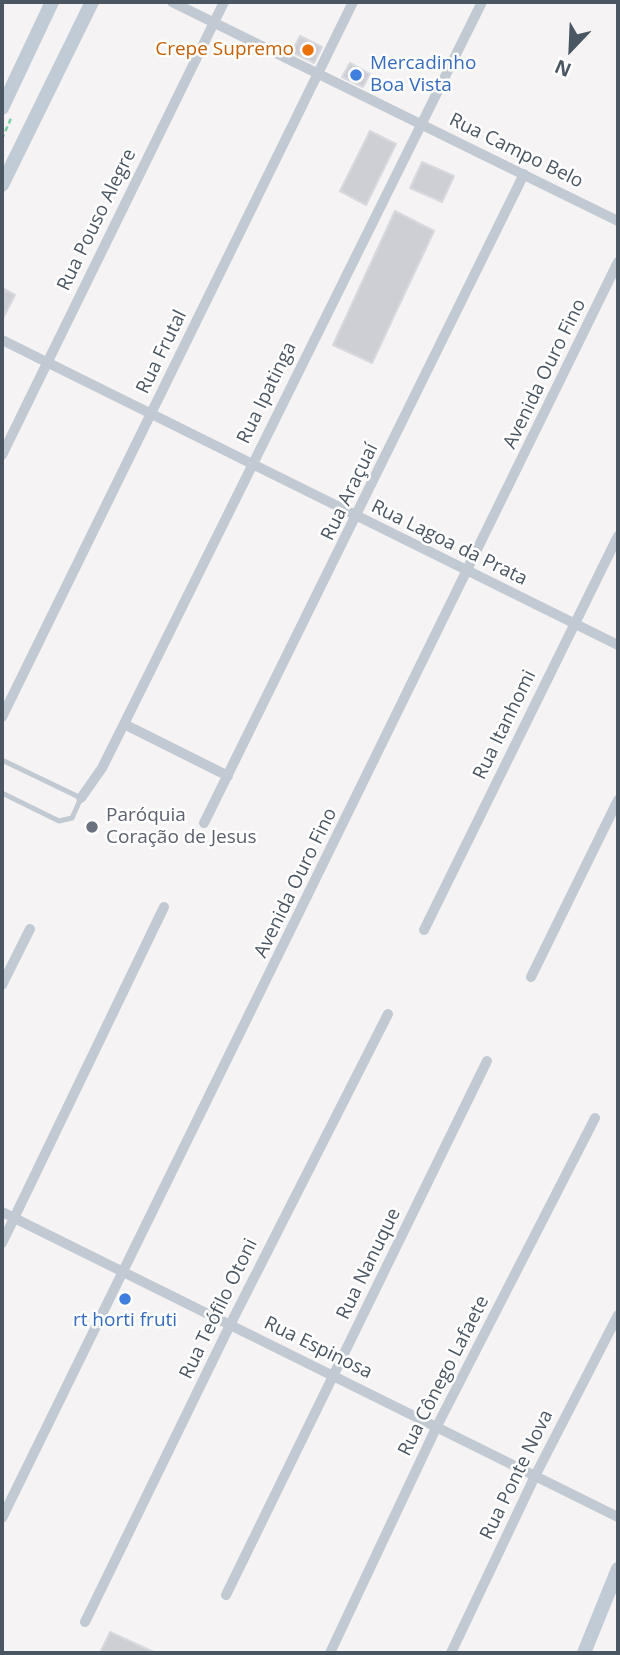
<!DOCTYPE html>
<meta charset="utf-8">
<style>
body{margin:0}
#map{position:relative;width:620px;height:1655px;overflow:hidden;background:#f5f3f3;font-family:"Open Sans",sans-serif}
canvas{display:block}
.frame{position:absolute;inset:0;border:4px solid #4a5661;pointer-events:none}
.north{position:absolute;left:536px;top:14px;width:70px;height:70px;-webkit-text-stroke:5px #fff;paint-order:stroke;rotate:203deg;font-size:19px;font-weight:700;line-height:28px;text-align:center;color:#4a5661}
.north::after{content:'';display:block;margin:auto;width:24px;height:32px;background:#4a5661;clip-path:polygon(50% 0,100% 100%,50% 72%,0 100%)}
</style>
<div id="map">
<canvas width="620" height="1655"></canvas>
<div class="frame"></div>
<div class="north">N</div>
</div>
<script>
const context = document.querySelector('canvas').getContext('2d');
context.lineJoin = 'round';
function fillPath(path, color) { context.fillStyle = color; context.fill(path, 'evenodd'); }
const shape = rows => new Path2D(rows.map(r => 'M' + r).join(''));
function stroke(path, color, width, dash) { context.strokeStyle = color; context.lineWidth = width; context.lineCap = dash ? 'butt' : 'round'; context.setLineDash(dash || []); context.stroke(path); }
function label(font, color, halo, rows, align = 'center') {
  context.font = font + ' "Open Sans",sans-serif'; context.lineWidth = 5; context.setLineDash([]); context.textBaseline = 'middle'; context.strokeStyle = halo; context.fillStyle = color; for (const [text, x, y, turn = 0] of rows) {
    context.save(); context.translate(x, y); context.rotate((+turn || 0) * Math.PI / 180); context.textAlign = isNaN(turn) ? turn : align; if (halo) context.strokeText(text, 0, 0); context.fillText(text, 0, 0); context.restore();
  }
}
const building = shape([
 [300,36,322,47,314,63,292,52,300,36],
 [350,63,370,74,363,87,342,77,350,63],
 [370,131,396,144,366,205,340,191,370,131],
 [422,162,454,176,442,202,410,188,422,162],
 [395,211,434,231,372,363,333,345,395,211],
 [2,288,15,295,2,320,2,288],
 [110,1632,156,1653,100,1653,110,1632]
]);
fillPath(building, '#cdcfd5');
stroke(building, '#d7d9de', 2);
stroke(shape([
 [2,139,12,116]
]), '#7ad0a6', 2.5, [5, 3.5]);
stroke(shape([
 [2,760,81,798,72,818,59,821,2,793]
]), '#c1cad2', 5);
stroke(shape([
 [172,2,618,221],
 [2,340,618,645],
 [2,455,224,2],
 [2,717,353,2],
 [124,724,228,776],
 [81,798,102,768,124,724,482,2],
 [204,823,524,174],
 [424,930,618,536],
 [531,977,618,800],
 [2,985,30,929],
 [2,1212,618,1517],
 [2,1243,164,907],
 [2,1518,618,262],
 [226,1595,487,1061],
 [85,1622,230,1325,388,1014],
 [330,1653,437,1426,595,1118],
 [451,1653,536,1474,618,1315]
]), '#c1cad2', 10);
stroke(shape([
 [2,108,52,2],
 [2,185,92,2],
 [584,1653,618,1569]
]), '#c1cbd6', 14);
for (const [x, y, r, color] of [
 [308,50,7,"#e8710a"],
 [356,75,7,"#3f7fe0"],
 [92,827,7,"#6b7280"],
 [125,1299,7,"#3f7fe0"]
]) { const dot = new Path2D(); dot.arc(x, y, r, 0, 2 * Math.PI); context.fillStyle = color; context.fill(dot); stroke(dot, '#fff', 2.5); }
label('19px', '#c56008', '#fff', [
 ["Crepe Supremo",294,50]
], 'right');
label('19px', '#366cbe', '#fff', [
 ["Mercadinho",370,64],
 ["Boa Vista",370,86],
 ["rt horti fruti",125,1321,"center"]
], 'left');
label('19px', '#4a5661', '#fff', [
 ["Rua Campo Belo",516,151,26],
 ["Rua Pouso Alegre",97,220,-64],
 ["Rua Frutal",162,352,-64],
 ["Avenida Ouro Fino",545,374,-64],
 ["Rua Ipatinga",267,393,-64],
 ["Rua Araçuaí",350,492,-64],
 ["Rua Lagoa da Prata",449,543,26],
 ["Rua Itanhomi",505,725,-64],
 ["Avenida Ouro Fino",296,883,-64],
 ["Rua Nanuque",369,1264,-64],
 ["Rua Teófilo Otoni",219,1309,-64],
 ["Rua Espinosa",318,1348,26],
 ["Rua Cônego Lafaete",444,1376,-63],
 ["Rua Ponte Nova",517,1475,-64]
]);
label('19px', '#5b616d', '#fff', [
 ["Paróquia",106,816],
 ["Coração de Jesus",106,838]
], 'left');
</script>
